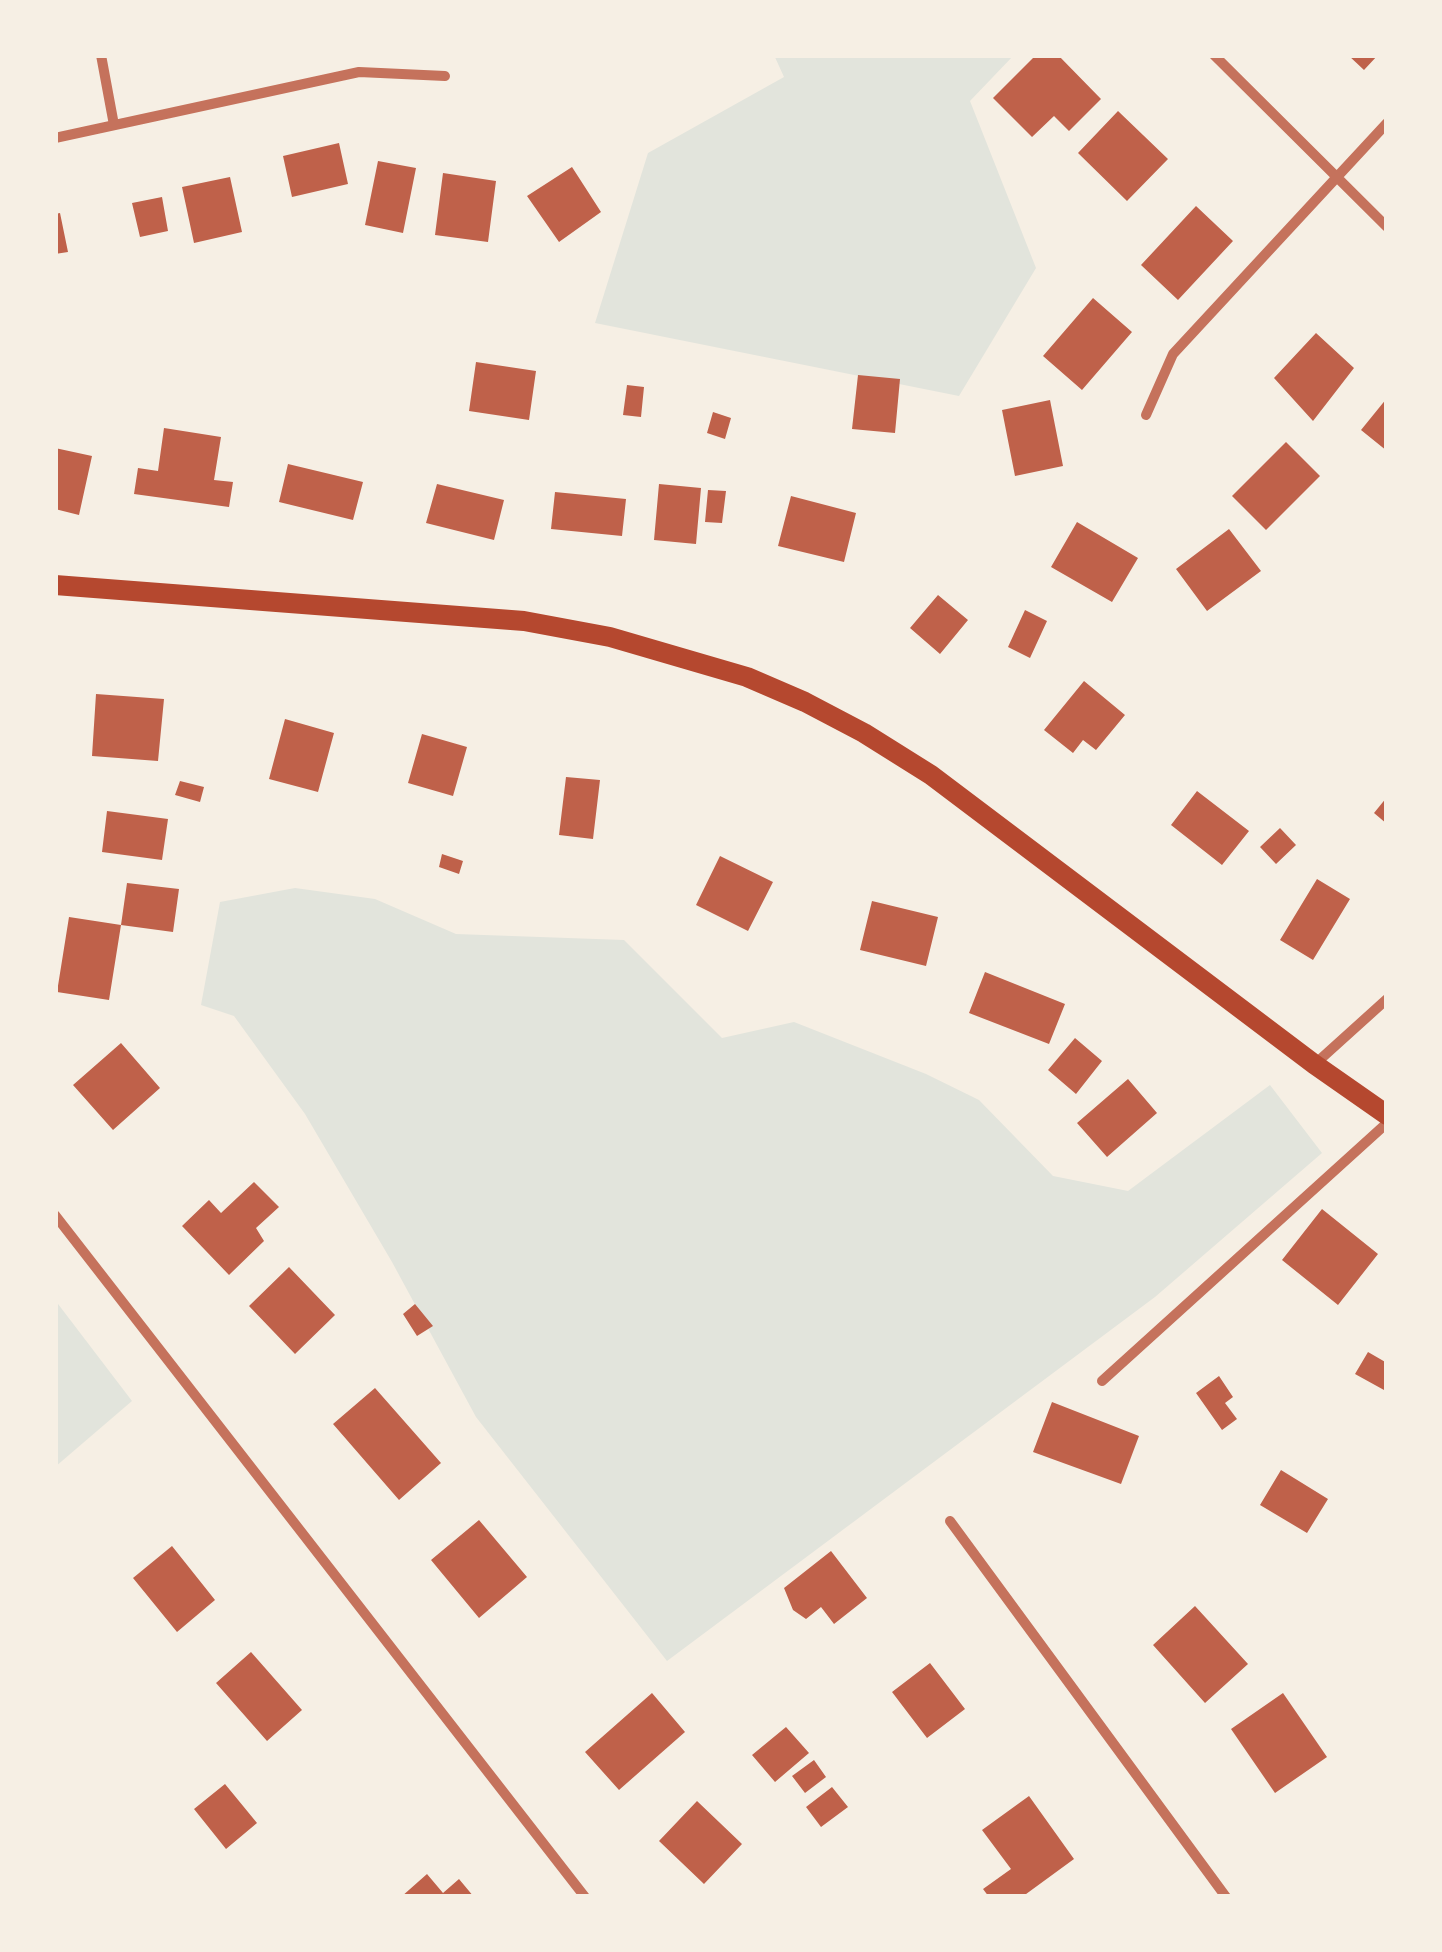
<!DOCTYPE html>
<style>
body{margin:0}
#map{position:relative;width:1442px;height:1952px;overflow:hidden;background:#f6efe4;font-family:Jost,sans-serif}
canvas{display:block}
.frame{position:absolute;inset:0;border:58px solid #f6efe4;pointer-events:none}
</style>
<div id="map">
<canvas width="1442" height="1952"></canvas>
<div class="frame"></div>
</div>
<script>
const context = document.querySelector('canvas').getContext('2d');
context.lineJoin = 'round';
function fillPath(path, color) { context.fillStyle = color; context.fill(path, 'evenodd'); }
const shape = rows => new Path2D(rows.map(r => 'M' + r).join(''));
function stroke(path, color, width, dash) { context.strokeStyle = color; context.lineWidth = width; context.lineCap = dash ? 'butt' : 'round'; context.setLineDash(dash || []); context.stroke(path); }
fillPath(shape([
 [774,55,1014,55,970,101,1036,268,959,396,595,323,648,153,784,77],
 [295,888,375,899,456,934,624,940,722,1038,794,1022,926,1074,979,1100,1053,1176,1128,1191,1270,1085,1322,1153,1155,1297,667,1661,476,1417,392,1262,305,1114,234,1016,201,1005,220,902],
 [55,1300,132,1401,55,1467]
]), '#e2e4dc');
fillPath(shape([
 [1036,55,1058,55,1101,99,1069,131,1054,116,1032,137,993,98],
 [1348,55,1378,55,1364,70],
 [1118,111,1168,159,1127,201,1078,153],
 [339,143,348,184,292,197,283,156],
 [378,161,416,168,403,233,365,225],
 [572,167,601,212,559,242,527,196],
 [443,173,496,181,488,242,435,235],
 [230,177,242,232,194,243,182,187],
 [162,197,168,231,140,237,132,203],
 [1196,206,1233,241,1178,300,1141,265],
 [60,213,68,252,55,254,55,214],
 [1093,298,1132,332,1082,390,1043,356],
 [1316,333,1354,368,1313,421,1274,378],
 [476,362,536,371,529,420,469,411],
 [858,375,900,379,895,433,852,429],
 [627,385,644,387,641,417,623,415],
 [1387,398,1387,451,1361,430],
 [1050,400,1063,466,1015,476,1002,410],
 [713,412,731,418,725,439,707,433],
 [164,428,221,437,214,480,233,482,229,507,134,494,138,468,158,471],
 [1286,442,1320,476,1266,530,1232,496],
 [55,448,92,456,79,515,55,509],
 [288,464,363,482,353,520,279,502],
 [437,484,504,500,494,540,426,523],
 [659,484,701,488,696,544,654,540],
 [708,490,726,491,722,523,705,522],
 [555,492,626,499,622,536,551,529],
 [791,496,856,513,844,562,778,546],
 [1077,522,1138,558,1112,602,1051,567],
 [1229,529,1261,571,1207,611,1176,569],
 [938,595,968,620,940,654,910,628],
 [1025,610,1047,621,1030,658,1008,647],
 [1084,681,1125,715,1096,750,1083,740,1073,753,1044,730],
 [96,694,164,699,158,761,92,756],
 [285,719,334,733,318,792,269,779],
 [422,734,467,747,453,796,408,783],
 [566,777,600,780,593,839,559,835],
 [180,781,204,787,200,802,175,795],
 [1197,791,1249,831,1222,865,1171,825],
 [1387,797,1387,824,1374,813],
 [107,811,168,819,162,860,102,852],
 [1280,828,1296,845,1276,864,1260,847],
 [442,854,463,861,459,874,439,867],
 [720,856,773,882,748,931,696,905],
 [1317,879,1350,899,1313,960,1280,940],
 [127,883,179,889,173,932,121,925,109,1000,57,992,69,917,121,925],
 [872,901,938,917,926,966,860,950],
 [985,972,1065,1004,1049,1044,969,1013],
 [1075,1038,1102,1061,1076,1094,1048,1070],
 [121,1043,160,1088,113,1130,73,1085],
 [1128,1079,1157,1113,1107,1157,1077,1123],
 [254,1182,279,1207,256,1228,264,1241,229,1275,182,1226,209,1200,221,1213],
 [1322,1209,1378,1254,1338,1305,1282,1260],
 [289,1267,335,1315,295,1354,249,1306],
 [415,1304,433,1326,417,1336,403,1314],
 [1368,1352,1387,1363,1384,1390,1355,1374],
 [1219,1376,1233,1397,1225,1403,1237,1419,1222,1430,1196,1393],
 [375,1388,441,1463,399,1500,333,1424],
 [1052,1402,1139,1436,1121,1484,1033,1452],
 [1281,1470,1328,1499,1307,1533,1260,1505],
 [479,1520,527,1577,479,1618,431,1560],
 [172,1546,215,1600,177,1632,133,1578],
 [831,1551,867,1598,834,1624,821,1607,806,1619,793,1610,784,1588],
 [1195,1606,1248,1664,1205,1703,1153,1645],
 [251,1652,302,1710,267,1741,216,1683],
 [930,1663,965,1709,927,1738,892,1692],
 [652,1693,685,1732,619,1790,585,1752],
 [1283,1693,1327,1757,1275,1793,1231,1729],
 [786,1727,809,1753,775,1782,752,1755],
 [814,1760,826,1777,805,1793,792,1776],
 [225,1784,257,1823,226,1849,194,1809],
 [832,1787,848,1807,821,1827,806,1807],
 [1029,1796,1074,1859,1022,1897,989,1897,983,1889,1011,1869,982,1830],
 [697,1801,742,1844,704,1884,659,1841],
 [427,1874,443,1893,459,1879,474,1897,401,1897]
]), '#bf614a');
stroke(shape([
 [101,55,114,125],
 [1214,55,1387,227],
 [55,138,359,72,445,76],
 [1146,415,1173,354,1387,123],
 [1315,1064,1387,999],
 [55,1215,585,1897],
 [1102,1381,1387,1123],
 [950,1521,1226,1897]
]), '#c5725c', 10);
stroke(shape([
 [55,585,524,621,610,637,747,677,805,702,864,733,931,775,1314,1064,1387,1115]
]), '#b5482f', 20);
</script>
